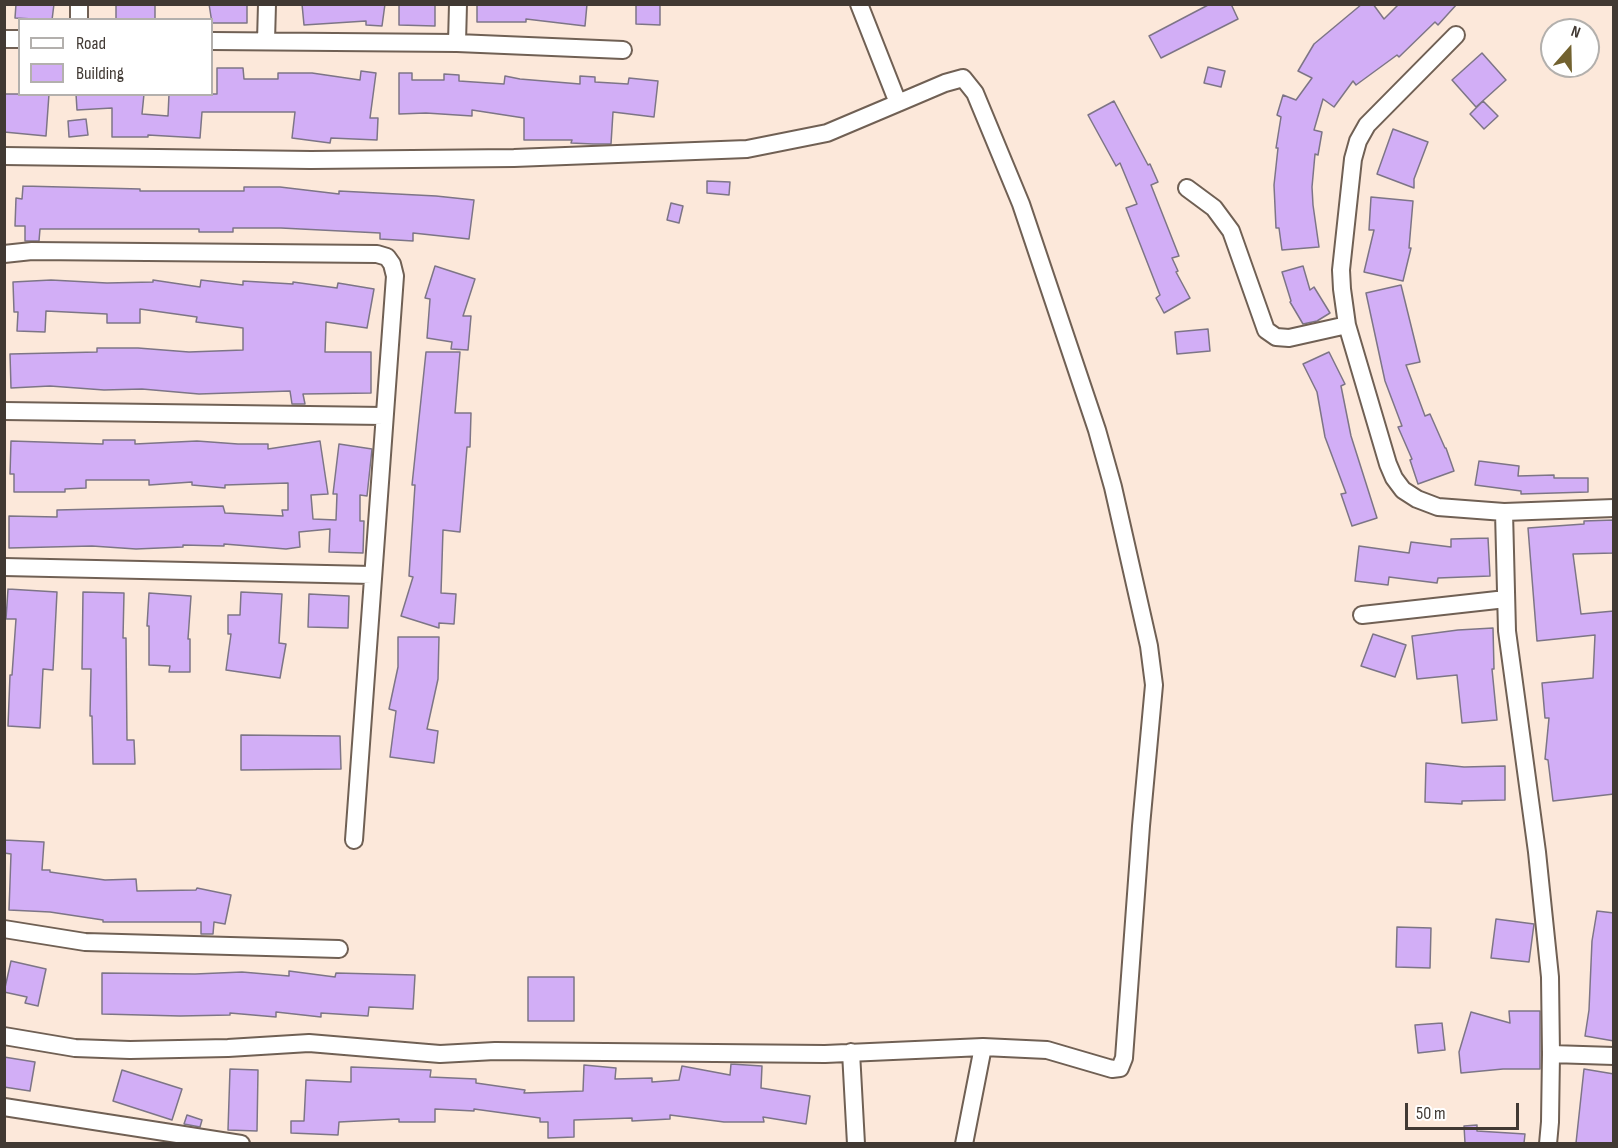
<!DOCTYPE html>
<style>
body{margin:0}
#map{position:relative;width:1618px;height:1148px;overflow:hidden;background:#fce8da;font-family:"Sofia Sans Condensed",sans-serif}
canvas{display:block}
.frame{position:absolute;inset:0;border:6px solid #413933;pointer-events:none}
.legend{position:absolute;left:18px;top:18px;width:195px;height:78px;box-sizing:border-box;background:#fff;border:2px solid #b3b0ad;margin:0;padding:8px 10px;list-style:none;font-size:18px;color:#413933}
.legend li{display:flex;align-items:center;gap:12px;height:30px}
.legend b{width:30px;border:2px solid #b3b0ad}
.north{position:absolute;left:1540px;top:18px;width:60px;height:60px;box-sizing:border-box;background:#fff;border:2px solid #b3b0ad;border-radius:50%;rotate:20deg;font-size:16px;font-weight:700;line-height:24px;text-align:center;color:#413933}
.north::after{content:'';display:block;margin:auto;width:21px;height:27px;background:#726230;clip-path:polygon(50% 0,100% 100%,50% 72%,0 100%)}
.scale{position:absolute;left:1405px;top:1103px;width:114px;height:27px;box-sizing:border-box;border:3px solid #413933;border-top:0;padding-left:8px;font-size:18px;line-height:21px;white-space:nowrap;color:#413933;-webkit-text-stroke:4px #fff;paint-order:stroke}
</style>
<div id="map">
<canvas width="1618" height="1148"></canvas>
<div class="frame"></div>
<ul class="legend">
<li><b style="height:8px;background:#fff"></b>Road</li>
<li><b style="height:16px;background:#d2aef6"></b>Building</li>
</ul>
<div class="north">N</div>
<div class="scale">50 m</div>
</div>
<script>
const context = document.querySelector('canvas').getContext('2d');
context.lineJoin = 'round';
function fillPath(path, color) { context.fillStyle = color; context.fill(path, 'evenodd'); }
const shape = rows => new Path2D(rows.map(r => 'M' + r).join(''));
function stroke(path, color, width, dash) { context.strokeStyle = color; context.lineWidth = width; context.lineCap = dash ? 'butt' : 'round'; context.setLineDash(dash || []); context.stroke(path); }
const building = shape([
 [16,4,54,4,52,20,15,18,16,4],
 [116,4,155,4,155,20,116,20,116,4],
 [209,4,247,4,247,23,212,23,209,4],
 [302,4,385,4,382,26,366,25,366,21,304,25,302,4],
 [399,4,435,4,435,26,399,25,399,4],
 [477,4,587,4,585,26,526,19,526,22,477,22,477,4],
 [636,4,660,4,660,25,636,24,636,4],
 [1210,4,1231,4,1238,19,1161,58,1149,36,1210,4],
 [1362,4,1373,4,1384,19,1399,4,1457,4,1438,25,1435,22,1399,57,1397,55,1356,85,1353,81,1334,107,1323,99,1314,130,1322,132,1318,155,1315,154,1312,187,1313,205,1319,247,1282,250,1279,228,1276,228,1274,185,1278,148,1276,148,1281,117,1277,115,1283,95,1296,100,1312,78,1298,71,1314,44,1362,4],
 [1482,53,1506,80,1476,107,1452,80,1482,53],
 [1208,67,1225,71,1221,87,1204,83,1208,67],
 [217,68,243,68,244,79,278,79,278,73,312,73,360,80,361,71,376,73,370,118,378,118,377,140,331,138,330,143,292,138,295,112,202,112,200,138,148,135,148,137,112,137,112,108,77,110,76,94,144,94,142,114,168,116,169,94,217,94,217,68],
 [399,73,412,73,412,80,444,80,444,74,459,75,459,81,504,84,505,76,520,79,580,84,580,76,595,77,595,82,628,84,629,78,658,81,654,117,613,112,611,144,593,144,571,143,572,140,524,140,524,118,472,110,472,116,426,113,399,114,399,73],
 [4,94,49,94,46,136,4,132,4,94],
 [1114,101,1148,165,1150,164,1158,182,1151,185,1179,256,1172,258,1178,271,1176,272,1190,298,1164,313,1156,298,1160,295,1126,208,1137,204,1120,163,1116,166,1088,115,1114,101],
 [1483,101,1498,116,1484,129,1470,114,1483,101],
 [86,119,88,135,69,137,68,121,86,119],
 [1393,129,1428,142,1414,179,1414,188,1377,174,1393,129],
 [707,181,730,182,729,195,707,193,707,181],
 [23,186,140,189,140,191,244,191,244,187,280,187,339,194,339,191,436,196,474,200,469,239,413,233,413,241,380,239,380,233,281,228,233,228,233,232,199,232,199,229,40,229,39,241,25,241,25,226,15,226,16,198,22,199,23,186],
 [1371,197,1413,201,1409,248,1411,248,1403,281,1364,272,1374,230,1369,230,1371,197],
 [671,203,683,206,679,223,667,220,671,203],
 [435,266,475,279,463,316,471,316,468,350,451,349,452,342,427,338,430,299,425,298,435,266],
 [1303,266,1310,290,1314,287,1330,313,1317,321,1303,324,1290,302,1291,301,1282,272,1303,266],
 [51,280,107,283,153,282,153,280,200,287,201,280,243,285,243,281,293,284,293,282,337,288,338,283,374,289,367,328,326,322,325,352,371,352,371,393,303,394,305,404,292,404,290,391,199,394,142,389,104,390,50,386,11,388,10,354,97,352,97,348,138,348,189,352,243,350,243,328,196,322,197,317,140,309,140,323,107,323,107,314,46,311,45,332,17,331,18,312,14,312,13,282,51,280],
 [1401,285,1420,362,1406,365,1425,416,1430,414,1445,448,1446,448,1454,471,1418,484,1410,460,1412,459,1398,427,1402,426,1385,381,1366,293,1401,285],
 [1208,329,1210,351,1177,354,1175,332,1208,329],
 [426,352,460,352,455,413,471,413,470,447,467,447,460,532,443,530,441,593,456,594,454,624,439,623,439,628,401,616,413,577,409,576,415,485,412,485,426,352],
 [1329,352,1345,384,1341,386,1351,436,1377,518,1352,526,1341,494,1346,493,1325,437,1317,392,1303,364,1329,352],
 [103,440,135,440,135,444,197,441,238,444,268,444,268,449,320,441,328,494,311,495,313,519,336,520,337,494,333,494,339,444,372,449,367,496,360,495,360,521,364,521,363,553,329,552,330,529,299,532,300,547,286,549,224,544,224,546,183,545,183,547,136,549,92,546,9,548,9,516,57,517,57,510,223,506,225,513,283,516,282,510,288,510,288,483,225,485,225,488,192,485,192,482,149,485,149,480,86,480,86,488,65,489,65,492,14,492,14,474,10,474,11,441,103,444,103,440],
 [1479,461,1519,466,1518,476,1554,475,1554,478,1588,478,1588,492,1521,494,1521,491,1475,485,1479,461],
 [1614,520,1614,553,1573,554,1581,614,1614,611,1614,794,1553,801,1548,760,1545,759,1549,718,1545,718,1542,683,1593,678,1595,635,1537,641,1528,528,1584,524,1584,521,1614,520],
 [1488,538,1490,576,1438,578,1437,583,1389,577,1388,585,1355,581,1359,546,1409,553,1411,542,1451,547,1451,539,1488,538],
 [8,589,57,592,53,670,43,669,40,728,8,726,10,675,12,675,16,619,6,619,8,589],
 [83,592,124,593,123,638,126,638,127,740,134,740,135,764,93,764,92,716,90,716,91,669,82,669,83,592],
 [241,592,282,594,279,643,286,644,280,678,226,670,231,634,228,634,228,615,240,615,241,592],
 [149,593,191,596,188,639,190,639,190,672,169,672,170,666,149,665,149,626,147,626,149,593],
 [309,594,349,596,348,628,308,627,309,594],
 [1493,628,1494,669,1492,669,1497,720,1462,723,1457,675,1417,679,1412,636,1458,630,1493,628],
 [1373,634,1406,645,1395,677,1361,666,1373,634],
 [398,637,439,637,438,679,427,729,438,731,434,763,390,757,396,711,389,709,398,667,398,637],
 [241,735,340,736,341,769,241,770,241,735],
 [1426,763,1464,767,1505,766,1505,800,1462,801,1462,804,1425,802,1426,763],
 [5,840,44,842,42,870,50,870,50,872,105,880,136,879,137,891,196,890,197,888,231,895,225,924,214,922,213,934,201,934,201,922,103,922,103,920,50,912,9,910,11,854,4,853,5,840],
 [1597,911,1614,913,1614,1041,1585,1036,1589,1010,1592,941,1597,911],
 [1496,919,1534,924,1529,962,1491,958,1496,919],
 [1397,927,1431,928,1430,968,1396,967,1397,927],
 [11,961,46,969,38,1006,25,1003,27,997,4,992,11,961],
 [289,971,335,977,336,973,415,975,413,1009,369,1007,368,1016,321,1013,321,1017,276,1012,276,1017,230,1013,230,1015,180,1016,102,1014,102,973,195,974,242,972,289,976,289,971],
 [528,977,574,977,574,1021,528,1021,528,977],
 [1509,1011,1540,1011,1540,1069,1503,1069,1461,1073,1459,1052,1471,1012,1510,1023,1509,1011],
 [1442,1023,1445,1050,1418,1053,1415,1025,1442,1023],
 [4,1057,35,1062,30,1091,4,1087,4,1057],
 [731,1064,762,1066,761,1088,810,1096,806,1124,763,1117,764,1122,724,1122,670,1115,670,1119,632,1121,632,1118,574,1120,574,1137,548,1138,548,1122,540,1122,540,1118,474,1109,474,1111,435,1109,435,1122,399,1122,399,1119,339,1122,338,1135,291,1133,291,1121,304,1121,306,1080,351,1082,351,1067,431,1070,430,1077,476,1079,476,1083,525,1090,524,1093,583,1091,584,1065,616,1068,615,1079,652,1078,652,1082,679,1080,682,1066,730,1075,731,1064],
 [230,1069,258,1070,257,1131,228,1130,230,1069],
 [1584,1069,1614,1074,1614,1143,1576,1143,1584,1069],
 [122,1070,182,1089,172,1120,113,1101,122,1070],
 [187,1115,202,1120,200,1127,184,1124,187,1115],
 [1477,1125,1477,1131,1525,1134,1524,1143,1465,1143,1464,1126,1477,1125]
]);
fillPath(building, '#d2aef6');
stroke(building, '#7d7586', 1.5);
const minor = shape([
 [79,20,79,4],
 [1456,35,1367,125,1358,141,1353,159,1341,270,1342,289,1347,325,1388,464,1394,478,1403,490,1417,499,1438,507,1504,512,1614,508],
 [4,39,20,39],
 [212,41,457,43,623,50],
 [266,41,267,4],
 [457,43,458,4],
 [4,156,311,160,514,158,747,149,827,133,898,103],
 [1187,188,1214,208,1231,231,1266,330,1276,337,1289,338,1347,325],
 [4,254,32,251,377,254,387,257,392,264,395,276,354,840],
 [4,411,384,416],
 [1504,512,1507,631,1537,852,1550,977,1551,1054,1550,1122,1548,1144],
 [4,567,372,575],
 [1362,615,1506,599],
 [4,929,85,942,339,949],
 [4,1036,75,1048,130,1050,228,1048,309,1043,440,1054,495,1051,825,1054,983,1047,1047,1050,1112,1069,1120,1068,1124,1058,1141,826,1154,685,1149,646,1113,487,1097,430,1021,204,975,93,963,78,945,83,898,103,859,4],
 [851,1052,856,1144],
 [1551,1054,1614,1056],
 [4,1107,241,1144],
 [964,1144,983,1047]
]);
stroke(minor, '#706054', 20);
stroke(minor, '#fff', 16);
</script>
